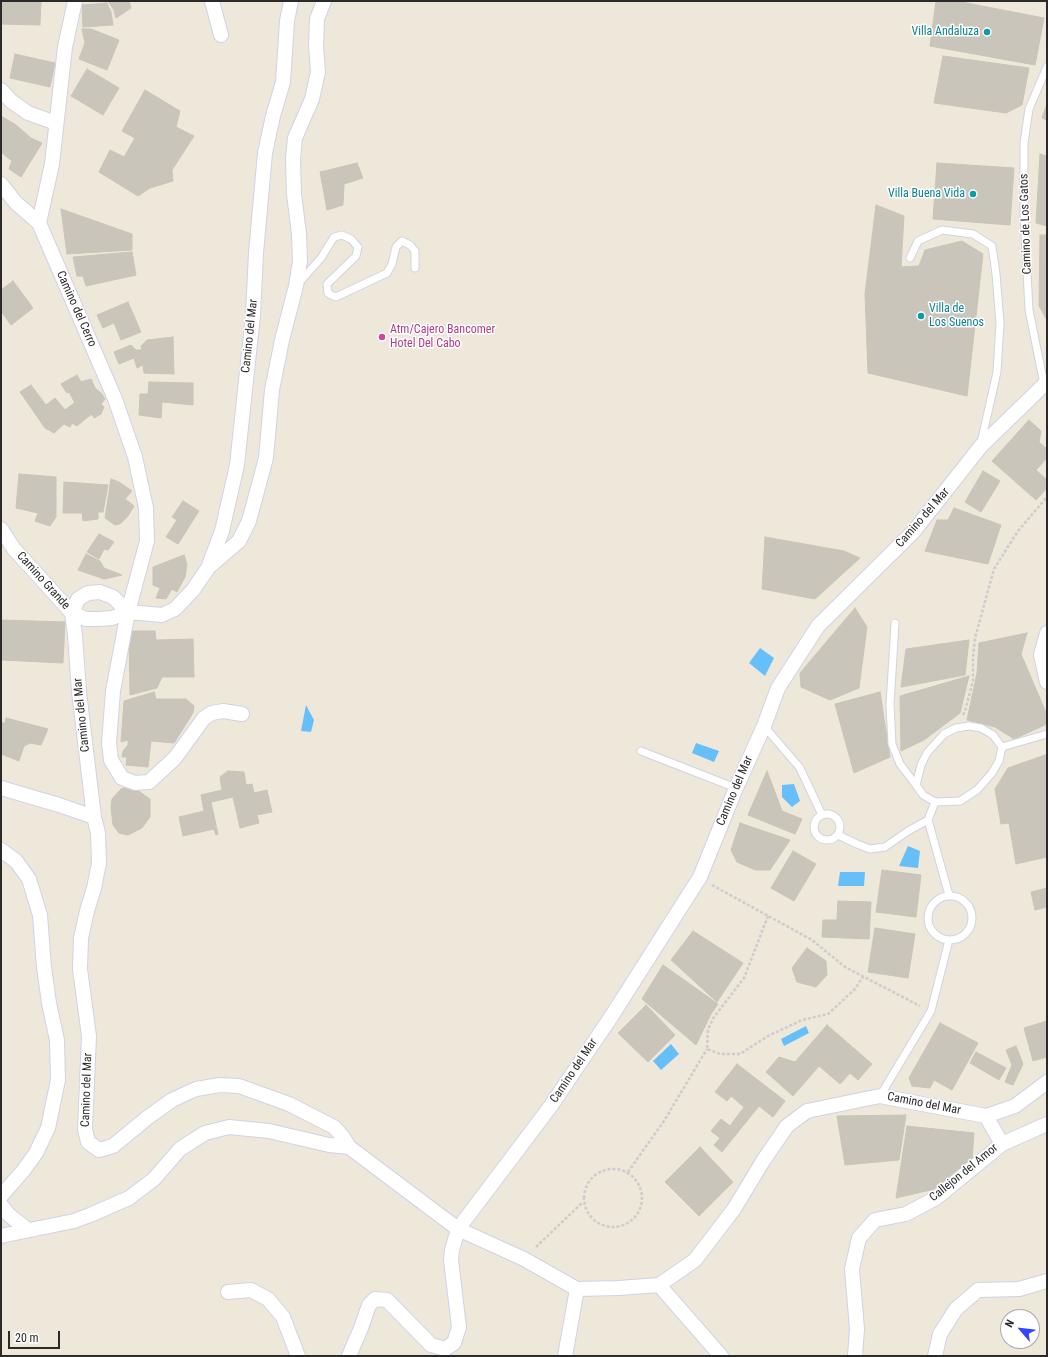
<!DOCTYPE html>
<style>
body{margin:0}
#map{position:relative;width:1048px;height:1357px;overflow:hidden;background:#eee8db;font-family:"Roboto Condensed",sans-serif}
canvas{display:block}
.frame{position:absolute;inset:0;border:2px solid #2a2a2a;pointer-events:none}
.north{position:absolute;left:1000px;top:1309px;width:40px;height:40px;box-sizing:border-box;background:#fff;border:1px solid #aaa;border-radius:50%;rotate:298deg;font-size:11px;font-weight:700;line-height:16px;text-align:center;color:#2a2a2a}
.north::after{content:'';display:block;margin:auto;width:14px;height:18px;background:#3743ff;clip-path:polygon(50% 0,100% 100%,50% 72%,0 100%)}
.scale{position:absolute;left:8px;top:1331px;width:52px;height:18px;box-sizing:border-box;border:2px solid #2a2a2a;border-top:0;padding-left:5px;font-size:12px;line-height:14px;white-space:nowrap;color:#2a2a2a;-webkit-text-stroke:3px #fff;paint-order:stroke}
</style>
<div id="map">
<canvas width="1048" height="1357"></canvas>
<div class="frame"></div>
<div class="north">N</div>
<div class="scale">20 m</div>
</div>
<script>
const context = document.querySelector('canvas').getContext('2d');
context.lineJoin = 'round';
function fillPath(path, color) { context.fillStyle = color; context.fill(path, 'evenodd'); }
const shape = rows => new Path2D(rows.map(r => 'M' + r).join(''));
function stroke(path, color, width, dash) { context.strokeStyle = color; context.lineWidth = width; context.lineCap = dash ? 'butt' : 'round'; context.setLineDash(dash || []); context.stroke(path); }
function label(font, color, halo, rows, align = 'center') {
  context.font = font + ' "Roboto Condensed",sans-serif'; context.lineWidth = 3; context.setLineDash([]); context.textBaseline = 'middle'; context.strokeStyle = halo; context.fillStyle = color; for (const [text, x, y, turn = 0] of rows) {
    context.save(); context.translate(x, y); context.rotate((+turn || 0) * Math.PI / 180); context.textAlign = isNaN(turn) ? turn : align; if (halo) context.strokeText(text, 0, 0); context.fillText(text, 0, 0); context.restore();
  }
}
fillPath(shape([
 [760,648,774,658,765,676,749,663],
 [306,705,314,720,311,732,301,731],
 [696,743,719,751,714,762,692,753],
 [794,784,800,801,792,807,782,797,782,785],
 [908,846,920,851,918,868,899,866],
 [840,872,865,872,864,886,838,886],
 [806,1026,809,1033,784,1046,781,1039],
 [671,1044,679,1054,661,1070,653,1061]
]), '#66bff8');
const building = shape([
 [1,1,41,1,40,25,1,24,1,1],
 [108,1,129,1,131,8,116,18,114,10,108,1],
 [936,1,956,1,1044,18,1035,65,930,46,936,1],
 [107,3,111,12,113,25,83,27,82,5,107,3],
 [82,29,91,29,119,40,107,70,79,59,85,43,82,29],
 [15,54,55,63,50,87,10,78,15,54],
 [943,56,1029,68,1022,105,1006,113,934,103,943,56],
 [87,69,119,88,103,115,71,96,87,69],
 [145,90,180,111,176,127,194,136,172,170,173,181,150,188,138,196,99,172,110,150,124,157,135,138,122,131,145,90],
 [1047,104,1047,120,1042,118,1047,104],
 [1,116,16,125,31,138,42,143,21,177,9,169,12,161,1,152,1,116],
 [1040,154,1047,156,1047,226,1036,223,1040,154],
 [357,163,363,178,344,184,343,205,327,210,320,172,357,163],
 [937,163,1014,168,1010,225,933,219,937,163],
 [876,205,904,216,901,267,919,266,925,250,962,241,983,254,967,396,868,373,865,294,876,205],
 [61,209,132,234,132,250,67,254,61,209],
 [1040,235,1047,235,1047,320,1039,306,1040,235],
 [132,252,136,275,86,286,83,276,77,276,73,257,132,252],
 [13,281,33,308,11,325,1,311,1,290,13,281],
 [128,302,141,332,121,340,114,323,103,328,97,315,128,302],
 [173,337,174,374,144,373,143,365,137,368,134,358,119,364,114,352,131,345,136,350,142,350,141,346,147,340,173,337],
 [77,375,81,382,91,379,95,388,101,393,105,399,101,404,104,407,101,414,94,418,92,414,84,420,69,392,67,393,61,384,77,375],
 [149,382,193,383,193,405,162,402,161,418,139,415,140,394,148,394,149,382],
 [31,385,46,405,55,398,65,410,74,403,84,420,77,426,72,423,70,427,64,424,54,433,45,428,20,392,31,385],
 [1029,420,1041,431,1039,442,1047,449,1047,458,1036,470,1047,480,1047,488,1036,500,992,461,1029,420],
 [983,471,1000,481,981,512,965,502,983,471],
 [19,474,56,477,56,517,50,526,35,521,38,513,16,508,19,474],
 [111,479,119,482,132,491,125,499,134,506,128,516,120,524,115,525,105,518,111,479],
 [64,482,108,485,103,512,98,512,98,519,83,521,82,513,63,513,64,482],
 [183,501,199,511,178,544,166,537,177,520,172,517,183,501],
 [954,508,1001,525,988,564,925,551,937,520,948,520,954,508],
 [99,534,114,542,108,550,104,549,99,559,87,552,99,534],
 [765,537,844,551,860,558,815,599,762,589,765,537],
 [86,554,100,561,104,568,122,575,104,579,78,570,86,554],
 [184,555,187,565,185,577,177,592,172,589,166,599,156,598,160,588,153,585,153,567,184,555],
 [855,608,867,627,859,688,830,700,801,687,800,673,855,608],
 [1,620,65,622,63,663,1,660,1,620],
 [129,631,155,631,156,640,193,639,194,677,162,677,157,688,130,695,129,631],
 [1027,633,1021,654,1047,715,1047,724,1014,739,995,727,967,720,977,673,979,643,1027,633],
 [969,640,965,675,901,687,906,649,969,640],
 [969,676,960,713,924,740,901,751,900,696,969,676],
 [154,692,156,699,186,699,194,706,193,713,174,743,151,741,148,767,126,765,127,757,122,757,123,751,128,745,128,740,121,742,124,701,154,692],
 [880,692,890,757,854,773,835,704,880,692],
 [6,718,48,729,41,745,30,743,24,746,19,761,1,754,1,723,5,723,6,718],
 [1045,755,1047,756,1047,857,1016,864,1009,823,1001,824,995,789,1008,768,1045,755],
 [228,771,244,772,246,785,252,784,254,793,267,790,272,812,257,815,259,823,240,828,233,797,211,802,218,834,216,835,214,829,183,836,179,817,204,811,201,795,222,790,220,777,228,771],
 [767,771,782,811,802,819,795,834,748,815,767,771],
 [128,787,137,790,150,799,150,817,142,828,128,835,119,833,113,825,111,808,112,799,121,789,128,787],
 [740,823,790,840,770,870,755,870,737,862,731,850,740,823],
 [793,851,816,864,794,901,771,888,793,851],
 [882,870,921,875,916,917,876,912,882,870],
 [1047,888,1047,907,1035,910,1031,892,1047,888],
 [838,901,871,902,869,939,822,937,823,920,837,920,838,901],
 [875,928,915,934,908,978,868,972,875,928],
 [693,931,743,963,717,1002,671,960,693,931],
 [807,948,826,961,827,975,816,987,797,982,792,968,807,948],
 [663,965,718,1004,711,1014,696,1045,642,999,663,965],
 [646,1005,675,1035,648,1062,618,1033,646,1005],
 [1047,1021,1047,1057,1033,1061,1024,1028,1047,1021],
 [940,1023,978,1043,952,1090,934,1080,930,1088,912,1086,909,1078,940,1023],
 [827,1025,872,1064,858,1080,850,1073,840,1084,819,1066,793,1096,766,1072,779,1057,795,1062,827,1025],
 [1016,1046,1023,1064,1013,1085,1005,1082,1012,1065,1006,1050,1016,1046],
 [976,1052,1006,1068,999,1080,970,1063,976,1052],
 [737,1064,785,1101,773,1117,759,1106,722,1152,714,1145,720,1138,711,1131,721,1119,730,1126,744,1107,731,1096,727,1101,715,1092,737,1064],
 [906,1115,899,1160,845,1165,837,1116,906,1115],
 [907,1126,974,1133,972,1160,935,1189,896,1198,907,1126],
 [700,1147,733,1182,699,1216,665,1182,700,1147]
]);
fillPath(building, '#c9c5bb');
stroke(building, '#c9c4b5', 1);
const lane = shape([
 [910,258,918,241,942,230,973,234,992,246,996,274,1000,323,997,372,981,443],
 [298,284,321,258,334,237,342,235,351,239,358,247,356,256,327,284,328,293,331,295,336,297,387,273,392,264,396,247,402,241,410,245,415,251,415,268],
 [1044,384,1029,310,1024,215,1024,143,1029,109,1047,67],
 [895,623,890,705,892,744,900,764,916,785],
 [764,726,800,768,822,815],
 [969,726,981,728,993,735,1002,747,999,761,992,773,977,790,960,801,935,802,923,795,916,785,921,765,927,753,944,734,956,728,969,726],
 [1002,747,1047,734],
 [641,751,736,788],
 [935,802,928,820,949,895],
 '814 827a13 13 0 1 1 26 0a13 13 0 1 1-26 0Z',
 [838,835,857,844,870,849,885,847,908,831,928,820],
 '928 918a22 22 0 1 1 44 0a22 22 0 1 1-44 0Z',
 [880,1096,931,1011,949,940]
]);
const street = shape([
 [75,1,65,47,52,164,39,223,115,399,135,457,146,508,147,541,128,612,113,691,109,743,111,760,122,778,135,783,149,782,175,758,204,718,212,713,223,711,242,714],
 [212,1,221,35],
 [1,90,11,101,28,113,56,123],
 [1,184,16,203,39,223],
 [1,529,14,549,72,613,86,619,99,619,112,618,128,612,162,615,175,609,193,590,208,568,222,531,237,465,253,315,256,253,265,153,273,116,283,82,287,21,291,1],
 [210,566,239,541,249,521,266,458,272,390,282,340,296,286,300,261,299,234,294,194,293,159,295,138,312,99,318,72,316,46,317,19,324,1],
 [128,612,113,597,100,592,88,593,78,599,72,613,75,635,79,692,94,817,98,833,99,863,94,888,87,911,81,938,80,969,89,1036,85,1129,88,1142,99,1150,113,1146,147,1118,172,1100,196,1089,220,1085,239,1086,289,1104,334,1127,343,1137,349,1147,458,1229,524,1259,577,1289,619,1288,659,1285,695,1260,734,1209,763,1161,787,1126,807,1111,880,1096,986,1116,1015,1106,1047,1082],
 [1047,633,1041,655,1047,682],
 [1,788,59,805,94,817],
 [1,850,16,861,29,879,40,915,44,967,49,1003,57,1040,58,1080,48,1128,36,1153,23,1171,1,1196],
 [1002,1144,1047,1124],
 [1,1205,9,1215,28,1230],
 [1,1236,74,1221,90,1215,129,1198,154,1179,180,1149,205,1133,229,1127,269,1131,329,1145,349,1147],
 [659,1285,721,1356],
 [228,1292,251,1290,268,1299,283,1317,298,1356],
 [349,1356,361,1328,369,1305,375,1299,387,1300,431,1345,445,1349,454,1343,459,1327,451,1260,452,1250,458,1229,550,1107,611,1017,700,877,736,788,764,726,778,688,818,626,914,531,981,446,1047,382],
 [565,1356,577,1289],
 [855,1356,857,1329,852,1269,859,1238,875,1220,906,1214,936,1198,1002,1144,986,1116],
 [935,1356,940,1334,956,1309,978,1290,1019,1289,1047,1281]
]);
stroke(lane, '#d0d2e4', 9);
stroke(street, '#d0d2e4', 16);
stroke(shape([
 [963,715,965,711,973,681,973,658,975,638,994,569,1018,531,1047,497],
 [712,885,812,940,845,967,920,1006],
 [768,916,744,978,714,1017,708,1029,707,1049,720,1054,740,1054,768,1036,802,1020,828,1014,854,990,863,977],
 '584 1198a29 29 0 1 1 58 0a29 29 0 1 1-58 0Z',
 [628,1172,664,1121,707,1049],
 [536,1247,583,1202]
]), '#ccc', 2.5, [3, 2]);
stroke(lane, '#fff', 7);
stroke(street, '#fff', 14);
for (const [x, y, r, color] of [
 [987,32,4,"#0f9aa8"],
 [973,194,4,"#0f9aa8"],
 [921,316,4,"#0f9aa8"],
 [382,337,4,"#d1479c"]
]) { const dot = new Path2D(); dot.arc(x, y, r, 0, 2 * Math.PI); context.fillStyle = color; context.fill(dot); stroke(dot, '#fff', 1.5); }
label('12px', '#0d838f', '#fff', [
 ["Villa Andaluza",979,32],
 ["Villa Buena Vida",965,194],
 ["Villa de",929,309,"left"],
 ["Los Suenos",929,323,"left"]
], 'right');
label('12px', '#2a2a2a', '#fff', [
 ["Camino de Los Gatos",1026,224,-92],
 ["Camino del Cerro",76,309,66],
 ["Camino del Mar",250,336,-84],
 ["Camino del Mar",923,518,-49],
 ["Camino Grande",43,581,48],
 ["Camino del Mar",82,715,-96],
 ["Camino del Mar",735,791,-67],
 ["Camino del Mar",574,1071,-56],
 ["Camino del Mar",87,1090,-88],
 ["Camino del Mar",924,1104,11],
 ["Callejon del Amor",964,1173,-39]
]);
label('12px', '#b23c85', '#fff', [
 ["Atm/Cajero Bancomer",390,330],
 ["Hotel Del Cabo",390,344]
], 'left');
</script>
